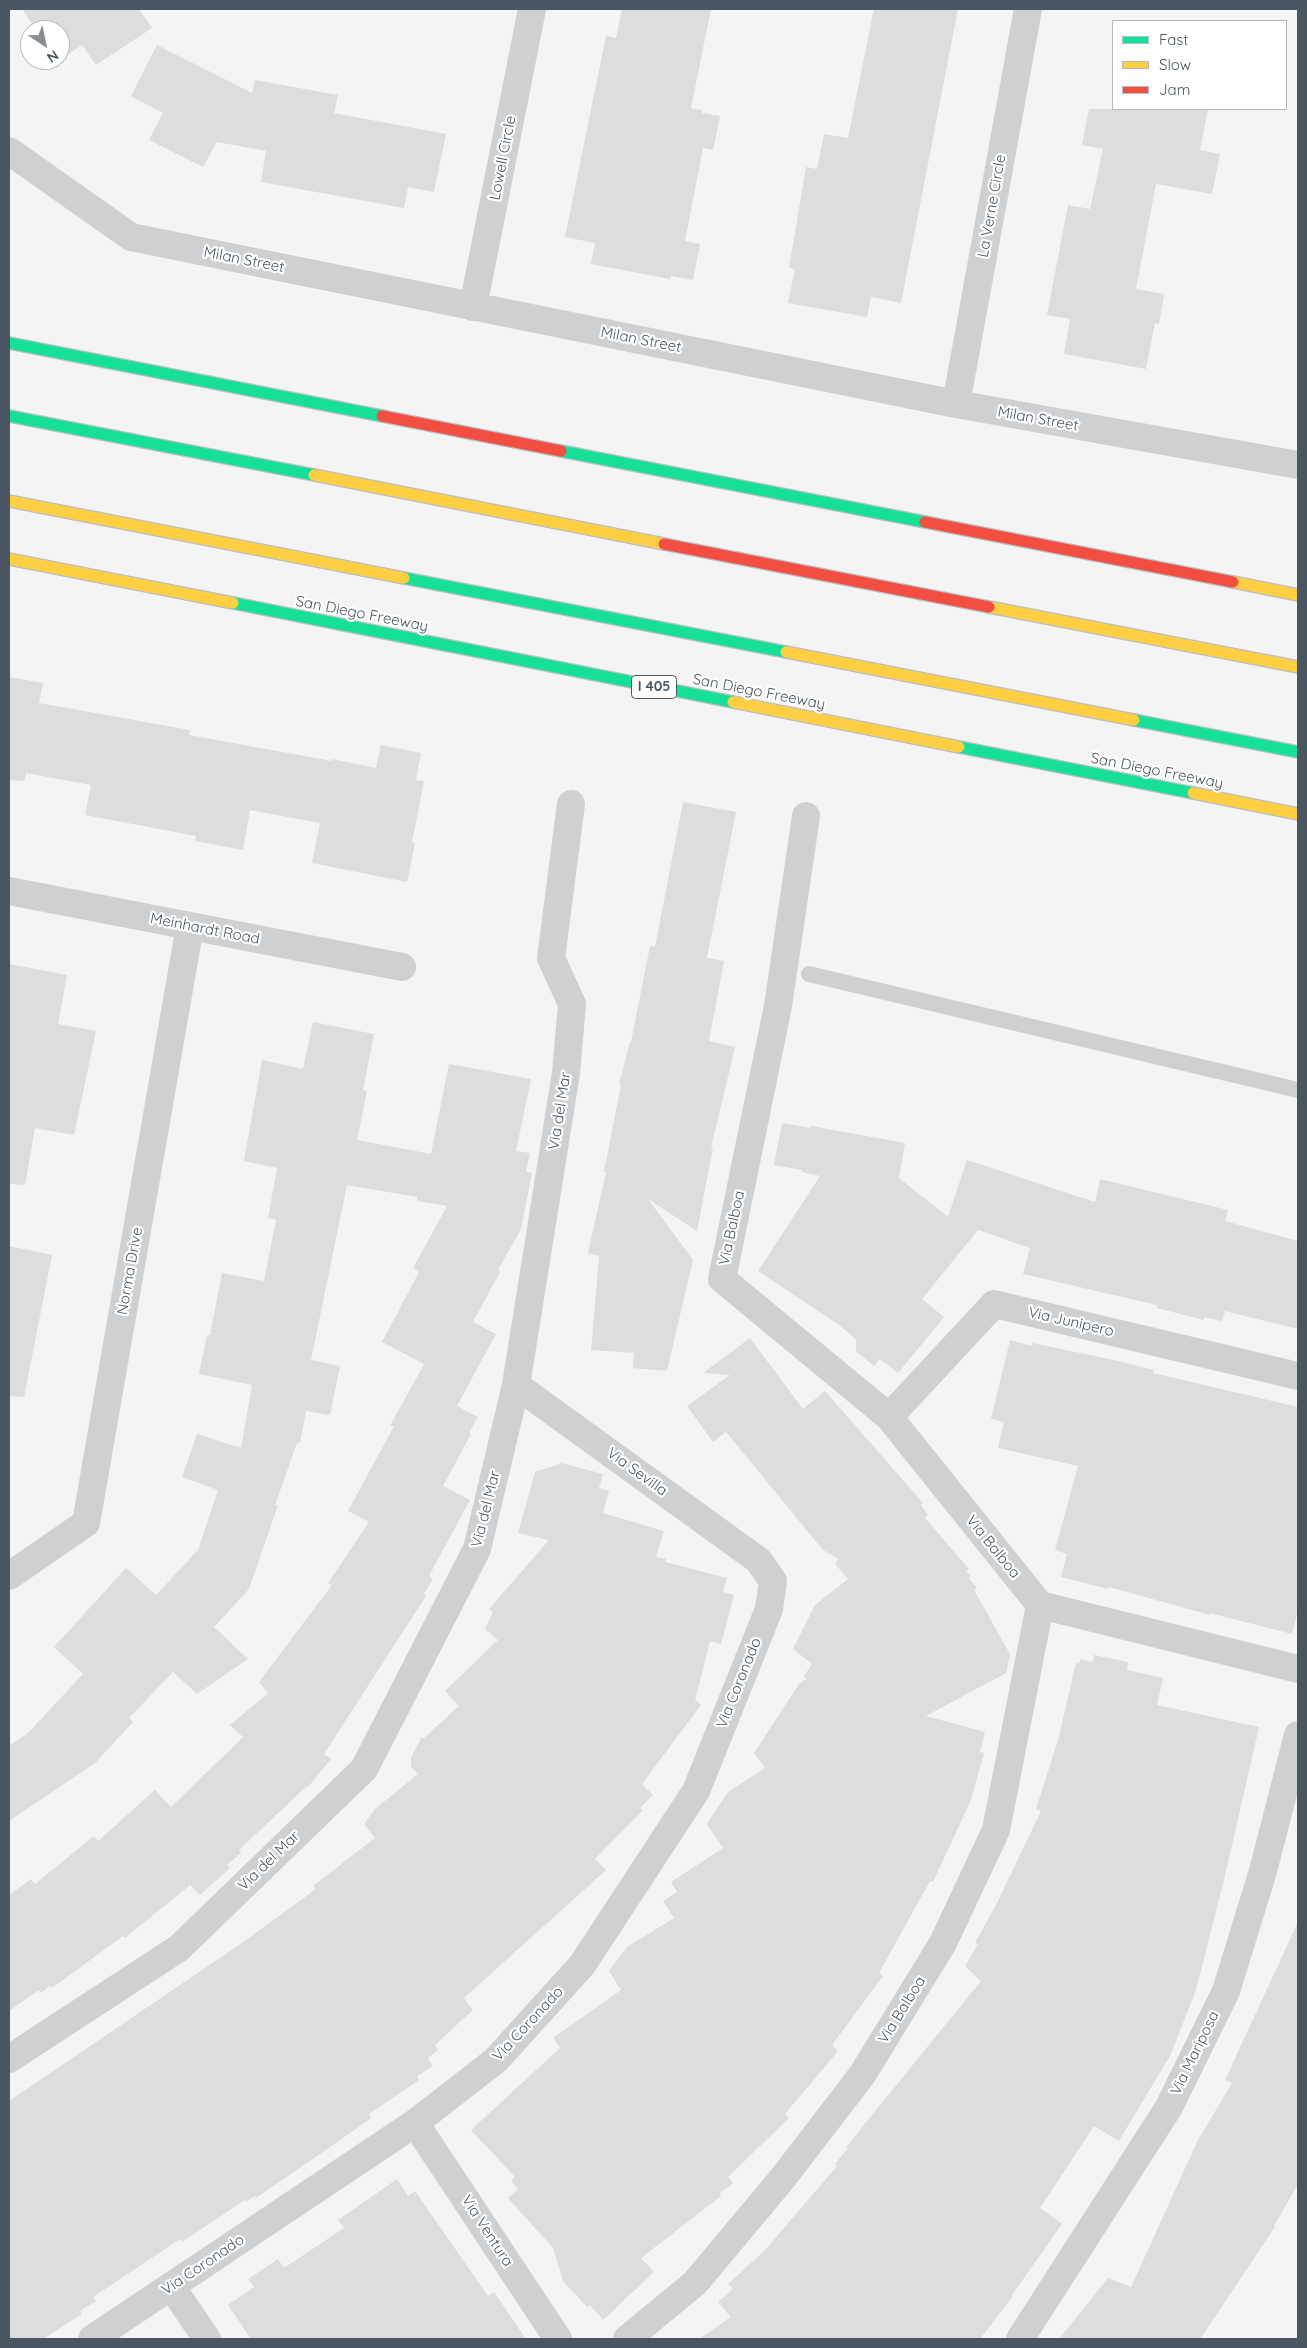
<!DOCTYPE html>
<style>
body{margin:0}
#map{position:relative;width:1307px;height:2348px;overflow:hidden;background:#f4f4f4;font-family:Quicksand,sans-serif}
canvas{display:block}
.frame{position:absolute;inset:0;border:10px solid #4a5661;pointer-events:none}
.legend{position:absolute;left:1112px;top:20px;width:175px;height:90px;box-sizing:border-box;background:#fff;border:1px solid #b7bbc0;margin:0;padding:6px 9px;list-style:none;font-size:15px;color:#4a5661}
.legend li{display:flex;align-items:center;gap:10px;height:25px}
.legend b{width:25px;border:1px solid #b7bbc0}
.north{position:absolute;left:20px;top:20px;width:50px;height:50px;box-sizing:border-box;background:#fff;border:1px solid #b7bbc0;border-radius:50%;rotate:146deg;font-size:14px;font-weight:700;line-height:20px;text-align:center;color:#4a5661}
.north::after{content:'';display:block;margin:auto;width:18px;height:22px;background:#868d94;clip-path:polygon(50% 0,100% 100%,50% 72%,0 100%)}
</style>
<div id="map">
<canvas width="1307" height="2348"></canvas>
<div class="frame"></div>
<ul class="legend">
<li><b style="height:6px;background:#16e098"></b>Fast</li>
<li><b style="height:6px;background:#ffcf43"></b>Slow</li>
<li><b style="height:6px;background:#f24e42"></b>Jam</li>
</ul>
<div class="north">N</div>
</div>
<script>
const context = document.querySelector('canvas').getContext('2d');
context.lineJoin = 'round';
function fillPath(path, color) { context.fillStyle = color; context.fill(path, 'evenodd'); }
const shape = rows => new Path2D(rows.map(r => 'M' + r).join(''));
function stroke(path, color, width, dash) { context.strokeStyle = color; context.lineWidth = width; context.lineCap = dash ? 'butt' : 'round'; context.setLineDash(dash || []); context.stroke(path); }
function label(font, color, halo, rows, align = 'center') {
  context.font = font + ' Quicksand,sans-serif'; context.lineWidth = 4.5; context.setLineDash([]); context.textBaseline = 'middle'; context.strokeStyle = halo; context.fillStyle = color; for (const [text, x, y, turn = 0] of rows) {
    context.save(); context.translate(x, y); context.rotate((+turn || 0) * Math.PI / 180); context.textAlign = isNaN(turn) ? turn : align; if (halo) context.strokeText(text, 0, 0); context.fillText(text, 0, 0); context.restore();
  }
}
fillPath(shape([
 [22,9,139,9,152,28,96,65,82,45,57,62,56,60,60,60,60,30,36,30],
 [622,9,711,9,691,108,702,110,702,113,720,116,713,150,703,148,685,241,700,244,693,280,671,276,670,279,591,264,595,243,565,237,606,36,616,38],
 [874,9,958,9,901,303,871,297,867,317,788,303,795,269,789,268,806,167,817,169,824,134,848,138],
 [157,45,252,93,255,80,338,95,334,113,446,134,434,192,408,187,404,208,261,182,266,151,217,142,203,167,149,140,163,113,131,96],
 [1089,109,1208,109,1200,150,1220,154,1212,194,1156,184,1136,289,1164,294,1159,324,1155,323,1146,369,1064,354,1070,319,1047,315,1068,205,1090,209,1103,149,1082,145],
 [9,677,43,683,39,703,190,730,189,735,332,761,332,759,376,768,381,745,421,753,416,780,424,781,412,842,415,843,407,882,312,863,320,823,250,810,243,850,195,841,196,836,85,815,91,785,26,773,24,781,9,780],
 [683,802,736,812,707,958,724,961,709,1041,735,1047,711,1148,713,1148,697,1231,648,1199,693,1260,667,1371,633,1368,634,1353,591,1350,599,1256,588,1253,606,1172,604,1172,621,1085,619,1084,630,1042,631,1042,650,946,655,947],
 [9,964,67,975,58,1024,96,1031,74,1135,35,1128,25,1185,9,1184],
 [313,1022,374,1034,363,1090,367,1091,357,1140,431,1154,449,1064,531,1079,516,1151,530,1153,526,1172,532,1173,521,1229,498,1270,500,1272,473,1322,496,1334,457,1406,478,1417,469,1433,471,1434,443,1486,470,1500,429,1576,433,1579,424,1594,426,1596,324,1754,331,1759,308,1787,307,1786,239,1850,241,1853,227,1865,230,1868,200,1895,190,1885,125,1938,123,1936,52,1988,50,1986,41,1993,39,1990,9,2011,9,1895,31,1879,35,1884,94,1836,98,1841,155,1790,171,1807,243,1737,230,1725,268,1693,259,1682,332,1585,328,1583,369,1522,348,1511,394,1426,390,1426,424,1364,382,1342,419,1272,413,1268,447,1206,417,1201,417,1197,347,1185,311,1360,340,1366,330,1415,306,1411,300,1443,297,1443,275,1505,278,1505,249,1589,214,1627,248,1659,197,1694,173,1672,129,1718,133,1722,95,1763,9,1821,9,1746,28,1733,83,1674,54,1647,126,1568,156,1595,198,1550,218,1490,182,1477,197,1434,241,1448,252,1385,199,1374,207,1335,210,1335,222,1273,264,1281,276,1220,268,1218,277,1168,244,1161,262,1060,303,1069],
 [782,1123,810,1128,811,1126,905,1143,899,1178,948,1217,967,1160,1095,1202,1100,1179,1228,1210,1225,1221,1298,1241,1298,1329,1225,1311,1222,1321,1204,1317,1204,1320,1157,1308,1157,1305,1023,1274,1030,1248,978,1230,922,1299,944,1317,898,1373,880,1359,874,1366,856,1351,856,1339,839,1325,758,1271,820,1176,802,1172,802,1170,774,1165],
 [9,1246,52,1255,24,1397,9,1396],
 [750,1338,803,1409,825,1391,923,1503,921,1505,928,1515,925,1518,969,1569,966,1571,971,1576,968,1578,977,1588,974,1590,1010,1654,1006,1673,926,1716,985,1732,980,1752,984,1753,971,1800,933,1882,930,1881,879,1973,883,1976,832,2045,838,2051,785,2114,789,2118,728,2177,733,2183,719,2194,721,2196,641,2258,654,2272,603,2320,590,2305,587,2307,563,2281,553,2248,508,2198,518,2189,511,2181,515,2177,471,2130,560,2048,553,2038,621,1990,609,1971,627,1947,674,1918,663,1901,677,1892,671,1882,723,1848,707,1824,727,1793,765,1768,754,1753,799,1684,806,1679,804,1676,812,1664,793,1649,815,1605,848,1579,835,1564,838,1559,823,1550,726,1432,713,1442,687,1406,730,1375,703,1373],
 [1010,1340,1032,1346,1032,1343,1114,1360,1154,1370,1153,1373,1298,1407,1298,1611,1292,1634,1210,1613,1210,1615,1109,1587,1108,1589,1061,1577,1067,1554,1055,1550,1078,1466,998,1448,1004,1422,991,1419],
 [562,1463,603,1474,599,1488,609,1491,603,1513,664,1531,656,1557,666,1559,665,1562,727,1578,723,1592,734,1595,721,1644,710,1641,695,1700,701,1705,642,1784,653,1795,640,1808,643,1810,595,1859,606,1870,464,1998,473,2010,435,2045,438,2050,428,2058,433,2066,417,2076,419,2080,369,2114,371,2118,356,2129,256,2198,255,2196,246,2202,245,2200,182,2242,180,2239,93,2297,96,2301,80,2311,82,2314,43,2339,9,2339,9,2101,242,1943,316,1889,313,1886,375,1838,364,1824,375,1809,418,1774,411,1767,411,1758,421,1738,424,1738,459,1706,445,1691,498,1640,485,1629,493,1612,489,1609,549,1540,518,1533,535,1472],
 [1094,1655,1128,1662,1127,1670,1163,1678,1157,1705,1259,1727,1224,1880,1196,1990,1170,2056,1119,2141,1094,2126,1040,2208,1062,2224,1012,2295,1013,2296,980,2339,699,2339,731,2317,718,2302,733,2289,728,2284,765,2250,837,2166,835,2164,848,2148,846,2147,981,1981,965,1966,978,1944,975,1943,998,1901,1041,1811,1036,1809,1058,1740,1076,1663,1079,1664,1081,1659,1093,1662],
 [1298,1922,1298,2184,1274,2226,1275,2227,1200,2339,1059,2339,1108,2278,1131,2287,1197,2142,1232,2083,1225,2080],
 [397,2179,408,2196,415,2191,488,2296,494,2292,526,2339,251,2339,228,2305,254,2287,248,2279,278,2259,284,2268,344,2228,338,2220]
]), '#ddddde');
const fast = shape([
 [9,343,382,416],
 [9,416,314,475],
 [561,451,925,522],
 [404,578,786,652],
 [233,603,733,702],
 [1134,720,1298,752],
 [959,747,1193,793]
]);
const slow = shape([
 [314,475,664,544],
 [9,501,404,578],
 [9,559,233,603],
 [1233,582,1298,595],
 [989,607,1298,667],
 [786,652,1134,720],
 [733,702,959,747],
 [1193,793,1298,814]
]);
const jam = shape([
 [382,416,561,451],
 [925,522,1233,582],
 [664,544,989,607]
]);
stroke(fast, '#b9bec3', 14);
stroke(slow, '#b9bec3', 14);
stroke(jam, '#b9bec3', 14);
stroke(shape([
 [809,974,1298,1090]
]), '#ced0d2', 16);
stroke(shape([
 [9,151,131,237,956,404,1298,465],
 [473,307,532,9],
 [956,404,1028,9],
 [806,816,778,1006,722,1279,889,1417,1040,1605,1298,1669],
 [9,891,402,967],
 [889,1417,994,1304,1298,1376],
 [9,1576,86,1523,190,926],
 [9,2059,179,1948,364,1769,477,1549,516,1385,566,1073,572,1004,551,958,571,804],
 [415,2123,558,2339],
 [171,2286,207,2339],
 [92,2339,415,2123,496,2060,582,1965,696,1791,769,1609,773,1581,758,1560,516,1385],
 [627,2339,695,2283,782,2179,862,2075,943,1943,996,1830,1040,1605],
 [1020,2339,1169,2107,1226,1991,1263,1871,1298,1735]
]), '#ced0d2', 28);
stroke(fast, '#16e098', 11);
stroke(slow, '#ffcf43', 11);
stroke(jam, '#f24e42', 11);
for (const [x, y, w] of [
 [654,687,45]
]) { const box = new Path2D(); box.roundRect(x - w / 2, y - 11.5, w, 23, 4); context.fillStyle = '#fff'; context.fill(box); stroke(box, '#4a5661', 1); }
label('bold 14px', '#4a5661', null, [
 ["I 405",654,687]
]);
label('15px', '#4a5661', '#fff', [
 ["Lowell Circle",503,158,-79],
 ["La Verne Circle",992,206,-80],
 ["Milan Street",244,260,11],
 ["Milan Street",641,340,11],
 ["Milan Street",1038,419,10],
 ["San Diego Freeway",362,614,11],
 ["San Diego Freeway",759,692,11],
 ["San Diego Freeway",1157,771,11],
 ["Meinhardt Road",205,929,11],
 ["Via del Mar",560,1111,-81],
 ["Via Balboa",732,1228,-78],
 ["Norma Drive",130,1271,-80],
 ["Via Junipero",1071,1322,13],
 ["Via Sevilla",637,1472,36],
 ["Via del Mar",486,1509,-76],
 ["Via Balboa",993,1547,51],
 ["Via Coronado",739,1683,-68],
 ["Via del Mar",269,1861,-44],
 ["Via Balboa",902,2010,-58],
 ["Via Coronado",528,2024,-47],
 ["Via Mariposa",1195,2053,-64],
 ["Via Ventura",487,2231,57],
 ["Via Coronado",203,2265,-34]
]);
</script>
